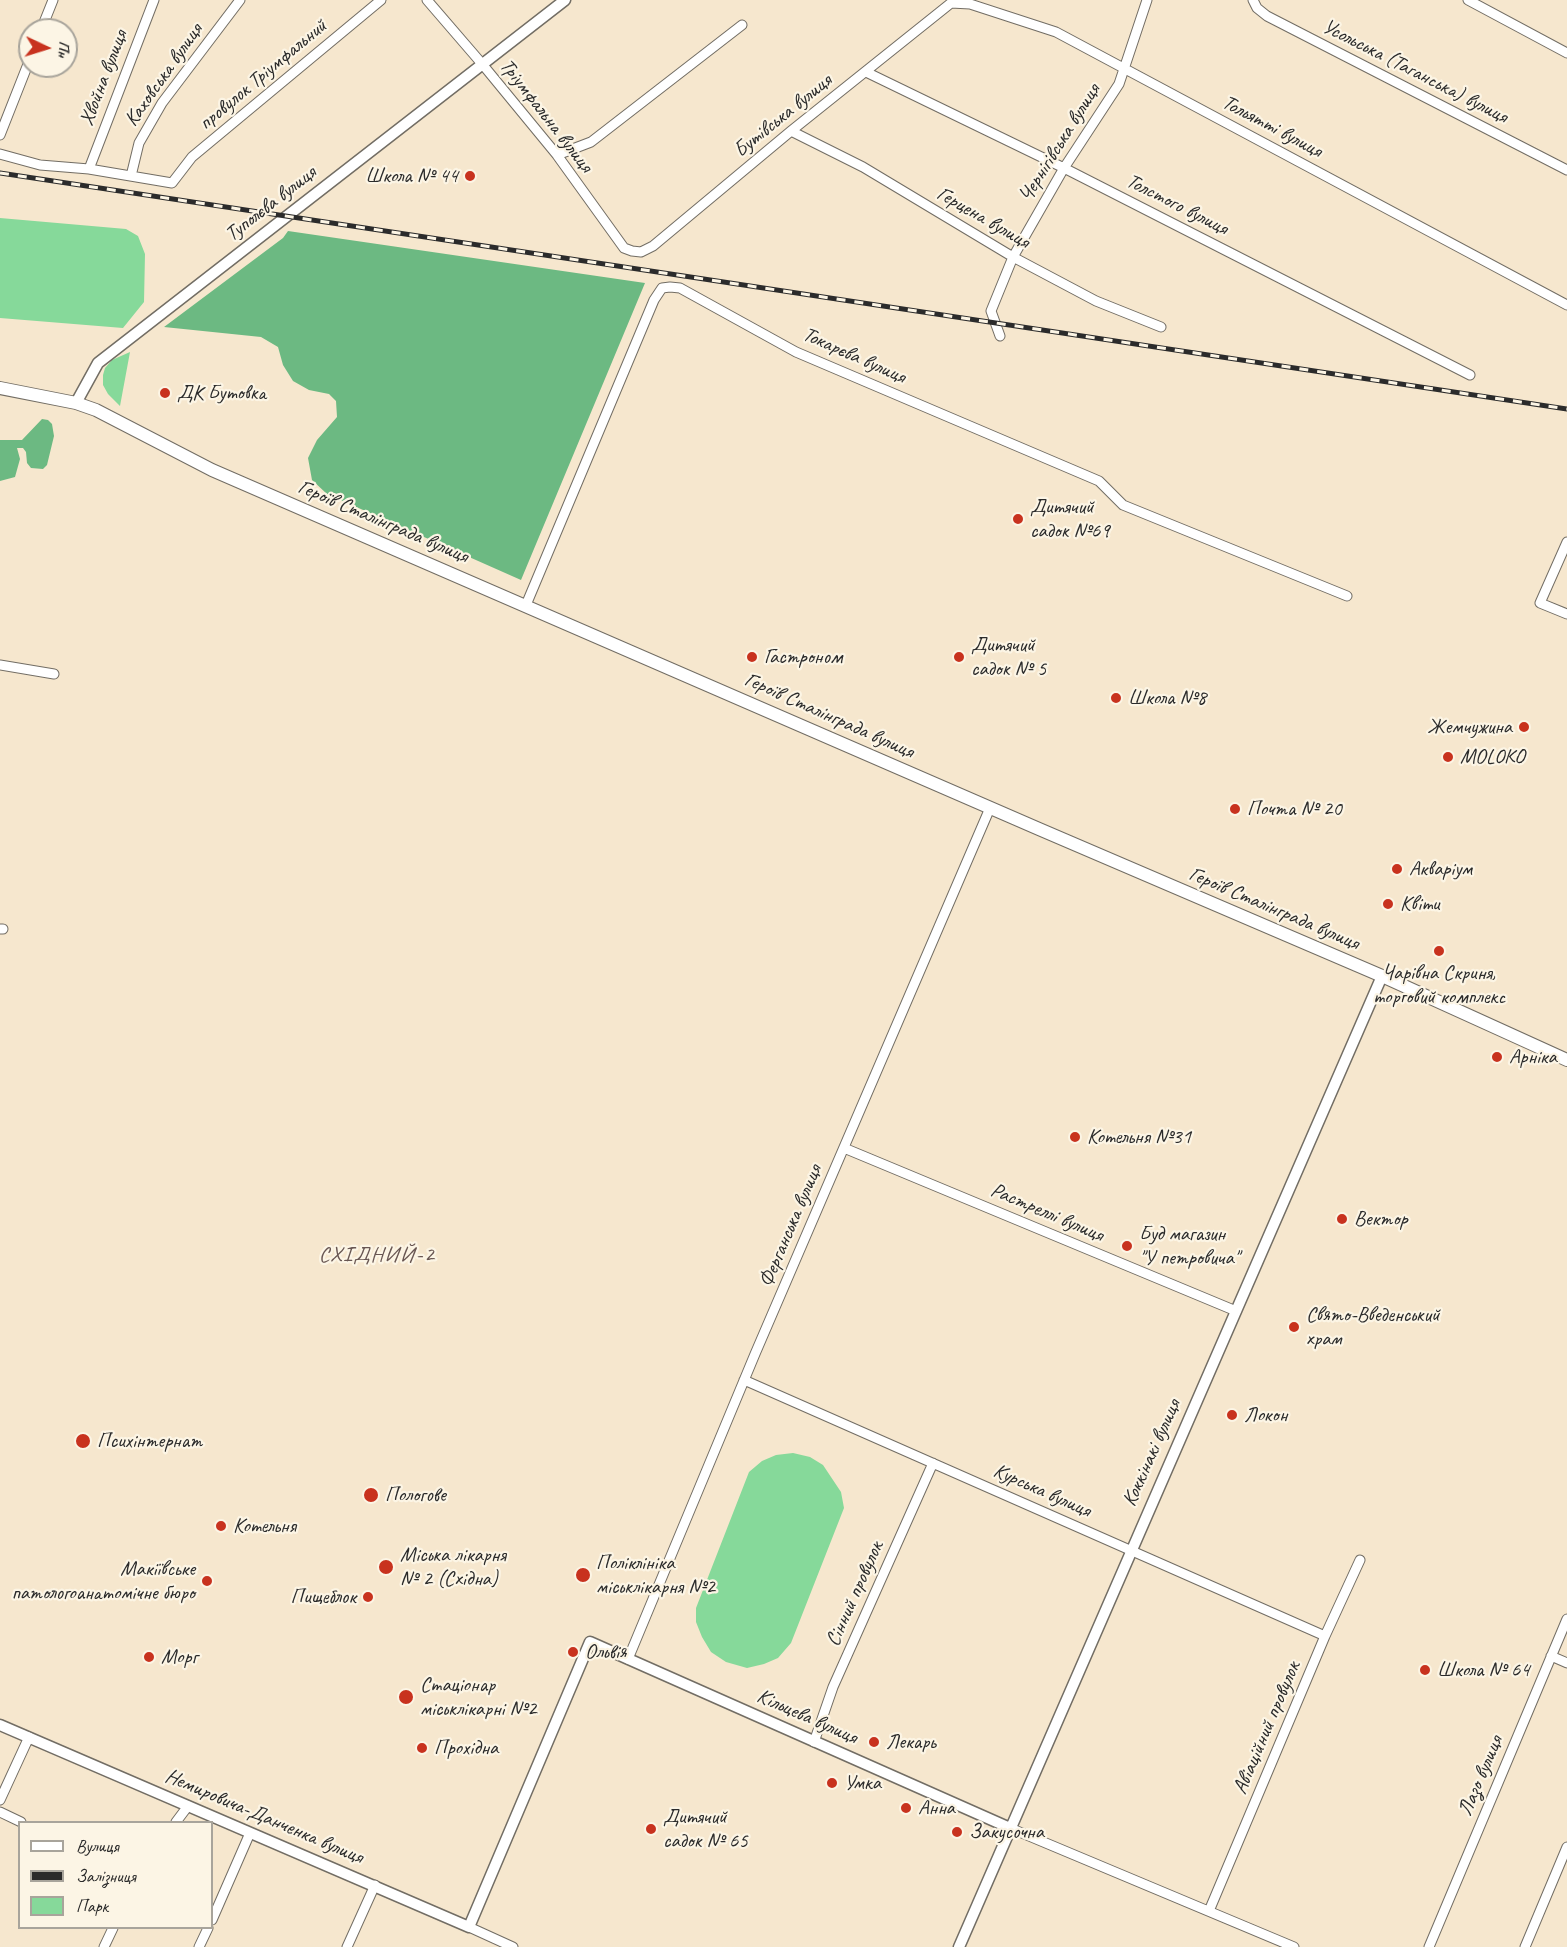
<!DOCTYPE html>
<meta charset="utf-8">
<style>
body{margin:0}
#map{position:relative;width:1567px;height:1947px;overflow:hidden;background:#f6e7ce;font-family:Caveat,sans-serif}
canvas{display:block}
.legend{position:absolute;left:18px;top:1821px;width:195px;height:108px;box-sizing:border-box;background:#fcf5e5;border:2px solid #a8a49b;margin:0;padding:8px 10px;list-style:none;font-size:18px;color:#2b2b2b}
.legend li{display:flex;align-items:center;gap:12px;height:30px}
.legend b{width:30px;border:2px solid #a8a49b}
.north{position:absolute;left:18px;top:18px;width:60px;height:60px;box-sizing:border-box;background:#fcf5e5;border:2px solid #a8a49b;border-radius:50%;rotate:94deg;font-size:16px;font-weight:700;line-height:24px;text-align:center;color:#2b2b2b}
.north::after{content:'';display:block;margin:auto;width:21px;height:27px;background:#c8321e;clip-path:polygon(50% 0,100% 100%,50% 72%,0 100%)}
</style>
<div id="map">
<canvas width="1567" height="1947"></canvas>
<ul class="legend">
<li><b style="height:8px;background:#fff"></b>Вулиця</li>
<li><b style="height:8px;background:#2b2b2b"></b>Залізниця</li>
<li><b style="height:16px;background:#86d99a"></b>Парк</li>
</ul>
<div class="north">Пн</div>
</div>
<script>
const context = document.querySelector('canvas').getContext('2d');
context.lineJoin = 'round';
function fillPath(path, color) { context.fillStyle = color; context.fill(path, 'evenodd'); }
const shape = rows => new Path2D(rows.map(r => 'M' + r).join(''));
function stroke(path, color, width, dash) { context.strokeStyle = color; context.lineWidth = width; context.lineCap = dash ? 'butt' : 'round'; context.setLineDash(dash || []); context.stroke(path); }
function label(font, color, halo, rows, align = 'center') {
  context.font = font + ' Caveat,sans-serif'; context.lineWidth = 4.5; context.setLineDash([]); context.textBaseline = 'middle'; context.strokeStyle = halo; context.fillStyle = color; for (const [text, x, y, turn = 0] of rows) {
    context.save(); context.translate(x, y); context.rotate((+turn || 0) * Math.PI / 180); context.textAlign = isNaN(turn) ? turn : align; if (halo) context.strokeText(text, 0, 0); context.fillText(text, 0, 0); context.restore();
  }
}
fillPath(shape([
 [0,218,126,229,138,236,145,254,144,302,123,328,0,318],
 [130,352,120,406,108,394,103,385,103,375,105,368,112,360],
 [793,1453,810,1457,823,1465,841,1492,844,1508,791,1643,778,1658,764,1664,747,1668,726,1662,711,1652,702,1637,696,1622,696,1608,749,1472,762,1461,776,1455]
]), '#86d99a');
fillPath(shape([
 [288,231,645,283,521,580,327,494,312,480,308,458,317,440,337,417,336,401,329,394,309,390,293,381,283,365,278,347,261,337,164,327,283,238],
 [42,419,48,420,52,424,54,436,47,465,43,469,31,468,27,463,26,452,23,448,17,448,20,459,15,477,0,481,0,440,22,440]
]), '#6cb982');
const minor = shape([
 [427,0,483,65,557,155,624,248,632,251,641,252,653,246,791,131,951,3,970,4,1056,32,1567,305],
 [1253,0,1257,8,1267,16,1567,170],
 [1468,0,1567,53],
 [41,30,53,0],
 [866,72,1064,168,1470,375],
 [791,131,863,167,1013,257,1096,301,1161,327],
 [0,135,30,59],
 [0,154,40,165,89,169,172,183,192,157,381,0],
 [557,155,591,142,742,25],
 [89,169,154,0],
 [131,176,139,143,162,103,240,0],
 [1000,336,991,311,1013,257,1064,168,1119,84,1147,0],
 [1567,542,1540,603,1567,614],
 [526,605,654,300,662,288,670,287,680,288,796,352,1099,481,1123,505,1347,596],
 [0,665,54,674],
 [0,929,3,929],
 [844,1148,1236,1311],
 [744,1380,1325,1636],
 [1551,1656,1567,1663],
 [628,1659,755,1354,990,808],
 [814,1742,833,1687,933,1463],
 [0,1800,29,1737],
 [0,1812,21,1822],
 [176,1822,188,1806],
 [1010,1828,1294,1947],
 [1209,1911,1325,1636,1360,1560],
 [212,1920,250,1833],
 [469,1927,513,1947],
 [104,1947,113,1928],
 [199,1947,208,1928],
 [347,1947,375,1885],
 [1429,1947,1567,1619],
 [1525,1947,1567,1847]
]);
const tertiary = shape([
 [76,403,98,363,565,0],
 [0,1725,469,1927,590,1642,1010,1828],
 [959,1947,1382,976]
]);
const secondary = shape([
 [0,388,76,403,96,410,212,470,1039,829,1382,976,1567,1060]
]);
stroke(minor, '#726d64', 11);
stroke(tertiary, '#726d64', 13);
stroke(secondary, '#726d64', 14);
stroke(minor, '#fff', 9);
stroke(tertiary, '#fff', 10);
stroke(secondary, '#fff', 12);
const rail = shape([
 [0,173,1567,409]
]);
stroke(rail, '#2b2b2b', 5);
stroke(rail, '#fcf5e5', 3, [9]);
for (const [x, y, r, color] of [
 [470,176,6,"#c8321e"],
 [165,393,6,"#c8321e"],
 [1018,519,6,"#c8321e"],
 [752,657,6,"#c8321e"],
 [959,657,6,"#c8321e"],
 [1116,698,6,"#c8321e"],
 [1524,727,6,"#c8321e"],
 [1448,757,6,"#c8321e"],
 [1235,809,6,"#c8321e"],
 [1397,869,6,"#c8321e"],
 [1388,904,6,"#c8321e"],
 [1439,951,6,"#c8321e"],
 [1497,1057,6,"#c8321e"],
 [1075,1137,6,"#c8321e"],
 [1342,1219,6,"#c8321e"],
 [1127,1246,6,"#c8321e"],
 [1294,1327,6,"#c8321e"],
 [1232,1415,6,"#c8321e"],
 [83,1441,8,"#c8321e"],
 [371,1495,8,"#c8321e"],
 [221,1526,6,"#c8321e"],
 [386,1567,8,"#c8321e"],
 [583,1575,8,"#c8321e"],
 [207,1581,6,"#c8321e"],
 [368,1597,6,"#c8321e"],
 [573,1652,6,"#c8321e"],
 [149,1657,6,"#c8321e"],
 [1425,1670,6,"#c8321e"],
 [406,1697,8,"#c8321e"],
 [874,1742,6,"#c8321e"],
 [422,1748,6,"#c8321e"],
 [832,1783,6,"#c8321e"],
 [906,1808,6,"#c8321e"],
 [651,1829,6,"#c8321e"],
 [957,1832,6,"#c8321e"]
]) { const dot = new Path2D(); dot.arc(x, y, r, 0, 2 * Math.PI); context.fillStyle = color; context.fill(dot); stroke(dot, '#fcf5e5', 2); }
label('21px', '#2b2b2b', '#fcf5e5', [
 ["Усольська (Таганська) вулиця",1415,72,27],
 ["Каховська вулиця",164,75,-55],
 ["провулок Тріумфальний",263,75,-40],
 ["Хвойна вулиця",104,78,-69],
 ["Тріумфальна вулиця",546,116,52],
 ["Бутівська вулиця",783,116,-39],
 ["Тольятті вулиця",1272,127,28],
 ["Чернігівська вулиця",1060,143,-58],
 ["Туполєва вулиця",271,204,-38],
 ["Толстого вулиця",1177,205,27],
 ["Герцена вулиця",983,218,30],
 ["Токарєва вулиця",854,356,24],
 ["Героїв Сталінграда вулиця",383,522,23],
 ["Героїв Сталінграда вулиця",829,716,24],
 ["Героїв Сталінграда вулиця",1274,909,23],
 ["Растреллі вулиця",1047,1213,23],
 ["Ферганська вулиця",791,1226,-67],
 ["Коккінакі вулиця",1152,1453,-66],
 ["Курська вулиця",1042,1491,24],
 ["Сінний провулок",855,1594,-66],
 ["Кільцева вулиця",807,1717,24],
 ["Авіаційний провулок",1267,1728,-67],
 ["Лазо вулиця",1481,1776,-67],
 ["Немировича-Данченка вулиця",264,1817,23]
]);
label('21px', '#2b2b2b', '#fcf5e5', [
 ["Школа № 44",458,176,"right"],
 ["ДК Бутовка",177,393],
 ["Дитячий",1030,507],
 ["садок №69",1030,531],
 ["Дитячий",971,645],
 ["садок № 5",971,669],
 ["Гастроном",764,657],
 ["Школа №8",1128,698],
 ["Жемчужина",1512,727,"right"],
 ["MOLOKO",1460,757],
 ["Почта № 20",1247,809],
 ["Акваріум",1409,869],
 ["Квіти",1400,904],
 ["Чарівна Скриня,",1439,973,"center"],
 ["торговий комплекс",1439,997,"center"],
 ["Арніка",1509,1057],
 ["Котельня №31",1087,1137],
 ["Вектор",1354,1219],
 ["Буд магазин",1139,1234],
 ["\"У петровича\"",1139,1258],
 ["Свято-Введенський",1306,1315],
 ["храм",1306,1339],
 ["Локон",1244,1415],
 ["Психінтернат",97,1441],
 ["Пологове",385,1495],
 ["Котельня",233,1526],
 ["Міська лікарня",400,1555],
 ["№ 2 (Східна)",400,1579],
 ["Поліклініка",596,1563],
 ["міськлікарня №2",596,1587],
 ["Макіївське",195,1569,"right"],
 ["патологоанатомічне бюро",195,1593,"right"],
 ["Пищеблок",356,1597,"right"],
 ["Ольвія",585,1652],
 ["Морг",161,1657],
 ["Школа № 64",1437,1670],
 ["Стаціонар",420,1685],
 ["міськлікарні №2",420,1709],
 ["Лекарь",886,1742],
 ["Прохідна",434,1748],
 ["Умка",844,1783],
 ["Анна",918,1808],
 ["Дитячий",663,1817],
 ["садок № 65",663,1841],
 ["Закусочна",969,1832]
], 'left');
context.letterSpacing = '1.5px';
label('22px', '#685652', '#fcf5e5', [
 ["СХІДНИЙ-2",377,1255]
]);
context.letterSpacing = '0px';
</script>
